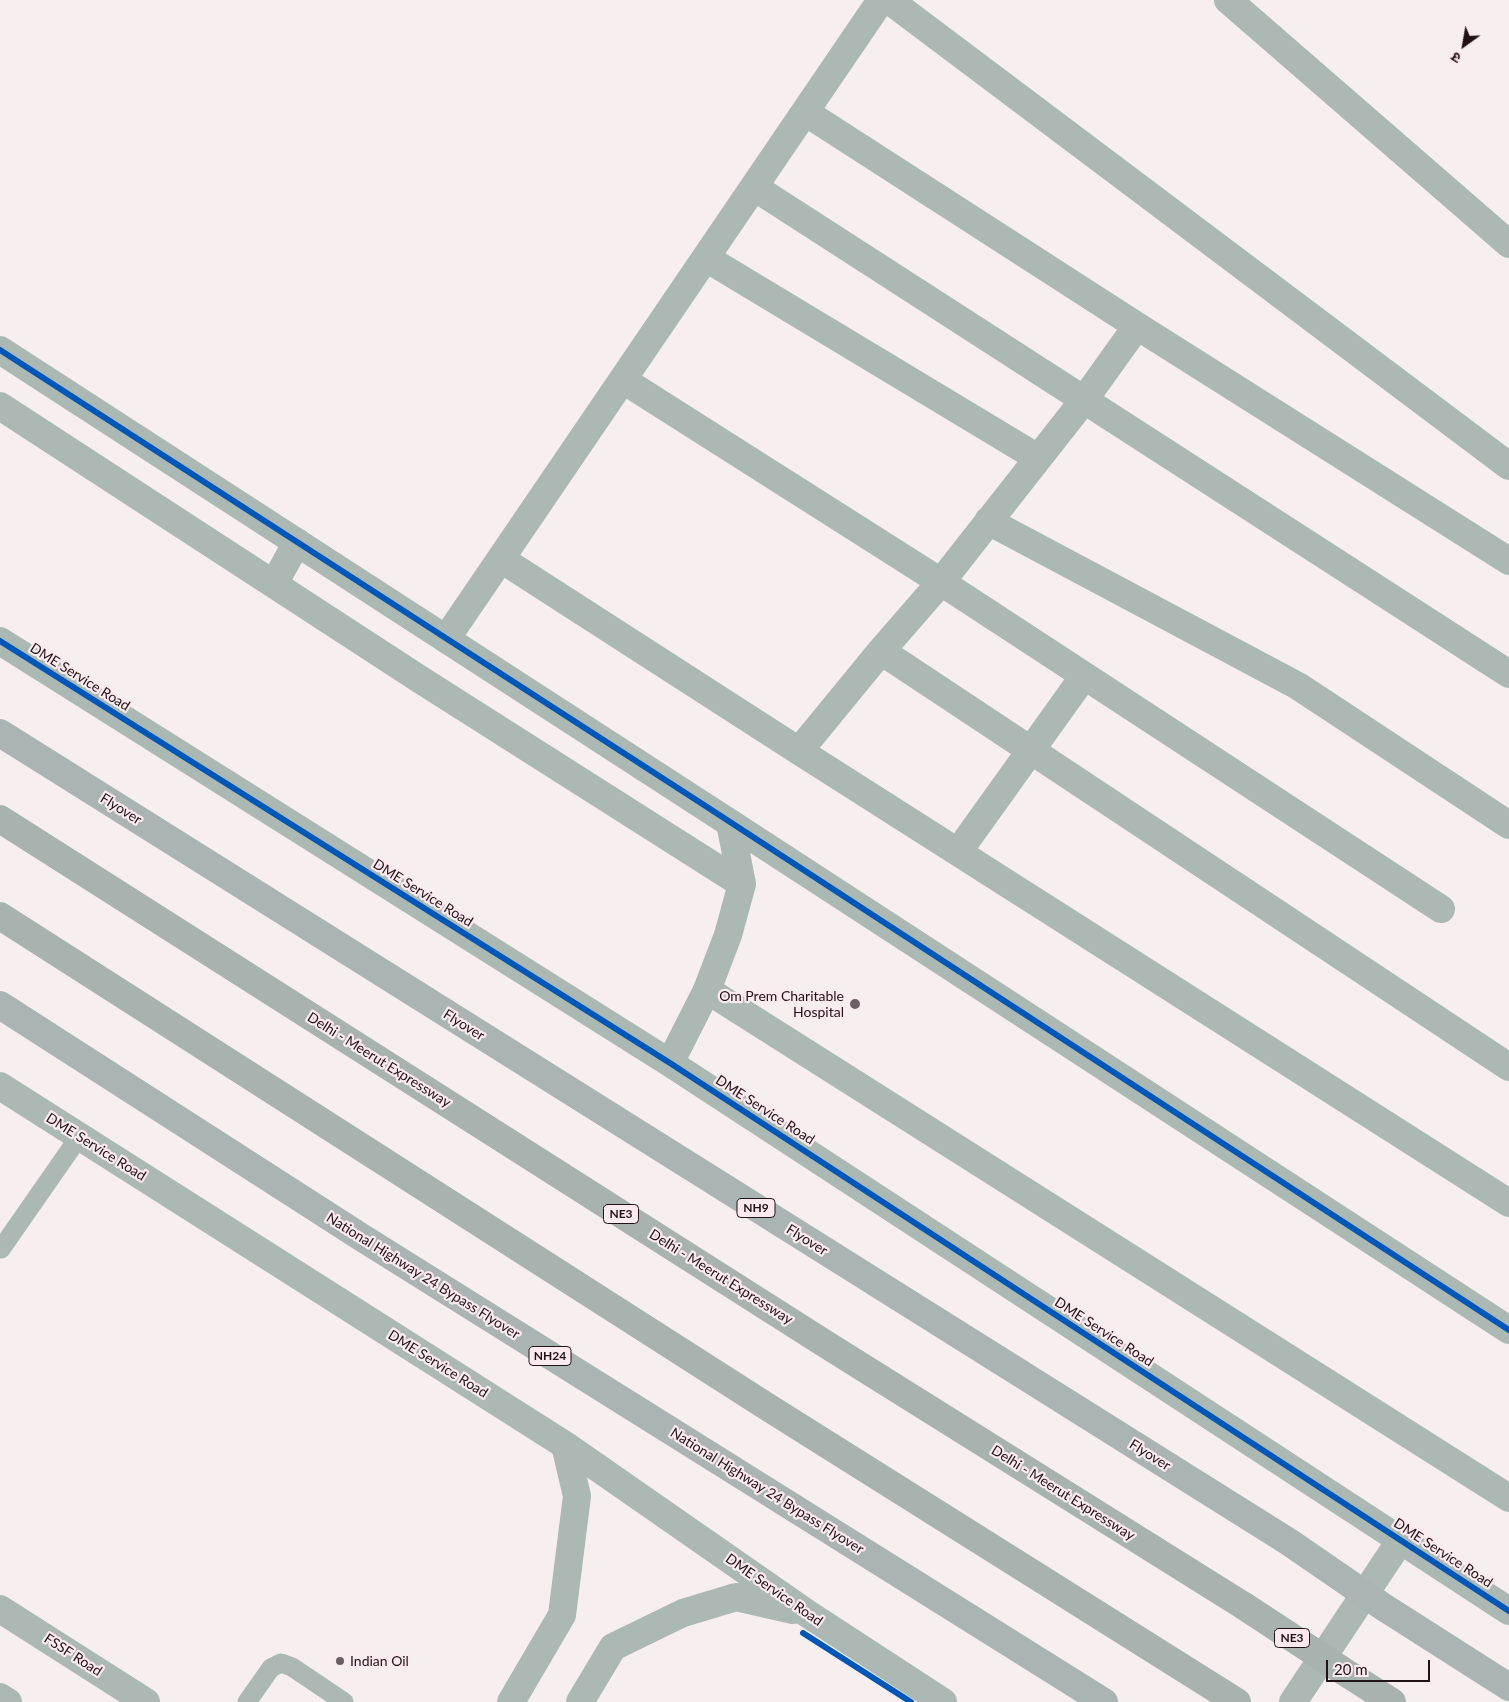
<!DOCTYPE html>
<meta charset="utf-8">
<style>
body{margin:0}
#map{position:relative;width:1509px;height:1702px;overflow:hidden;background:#f7eef0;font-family:Lato,"Noto Sans Devanagari",sans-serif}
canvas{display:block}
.north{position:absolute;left:1439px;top:20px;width:50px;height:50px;-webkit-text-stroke:4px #fbeaef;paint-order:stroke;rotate:212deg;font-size:14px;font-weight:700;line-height:20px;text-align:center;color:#201217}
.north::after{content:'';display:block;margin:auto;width:18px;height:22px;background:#201217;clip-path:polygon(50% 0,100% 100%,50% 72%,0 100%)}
.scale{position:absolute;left:1326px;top:1660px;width:104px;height:22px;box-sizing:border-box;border:2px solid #201217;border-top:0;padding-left:6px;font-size:15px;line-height:18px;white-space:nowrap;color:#201217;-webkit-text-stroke:4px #fbeaef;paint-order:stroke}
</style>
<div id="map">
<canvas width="1509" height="1702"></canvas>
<div class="north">उ</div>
<div class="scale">20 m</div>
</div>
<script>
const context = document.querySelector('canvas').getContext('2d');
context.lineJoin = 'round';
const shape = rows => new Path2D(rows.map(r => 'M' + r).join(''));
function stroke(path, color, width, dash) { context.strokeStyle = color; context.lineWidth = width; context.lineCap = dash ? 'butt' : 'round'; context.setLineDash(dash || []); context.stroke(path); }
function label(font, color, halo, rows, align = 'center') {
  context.font = font + ' Lato,sans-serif'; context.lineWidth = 4.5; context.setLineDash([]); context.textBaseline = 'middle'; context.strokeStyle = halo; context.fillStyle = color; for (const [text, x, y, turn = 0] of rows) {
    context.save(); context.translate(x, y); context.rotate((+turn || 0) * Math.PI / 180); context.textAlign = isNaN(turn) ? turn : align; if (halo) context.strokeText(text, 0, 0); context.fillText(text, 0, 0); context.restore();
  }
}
stroke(shape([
 [0,1248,1,1249,79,1137],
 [247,1702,271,1668,281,1663,292,1667,344,1702]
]), '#abb8b3', 19);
stroke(shape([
 [889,0,1509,466],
 [1228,0,1509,244],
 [805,112,1137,326,1509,561],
 [754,187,1509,674],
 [706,258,1038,458],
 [623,380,941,582,1441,909],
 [988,521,1298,686,1509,825],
 [501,559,799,751,1509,1203],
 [446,639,881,0],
 [881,651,1509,1067],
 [799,751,881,651,941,582,1084,400,1137,326],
 [730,823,1509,1330],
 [958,852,1084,676],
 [707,990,1509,1498]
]), '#abb8b3', 28);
stroke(shape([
 [0,350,730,823,742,884,728,935,707,990,670,1063],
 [0,406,421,680,742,884],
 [274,584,297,542],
 [0,641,670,1063,1509,1611],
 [0,1086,565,1445,808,1614,943,1702],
 [0,1609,146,1702],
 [0,1697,8,1702],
 [511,1702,562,1615,577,1496,565,1445],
 [580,1702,613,1647,683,1613,736,1597,793,1610],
 [1293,1702,1400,1541]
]), '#abb8b3', 28);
stroke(shape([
 [0,1005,361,1237,1104,1702]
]), '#aab4b2', 28);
stroke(shape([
 [0,819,827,1345,1244,1606],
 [0,916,766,1406,1237,1702],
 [1340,1669,1392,1702]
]), '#a8b2af', 28);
stroke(shape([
 [0,733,1289,1542,1382,1606,1509,1687]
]), '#aab4b2', 28);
stroke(shape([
 [1244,1606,1340,1669]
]), '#a8b2af', 28);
stroke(shape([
 [0,350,704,805,1509,1330],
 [0,641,670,1063,1509,1611],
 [803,1633,911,1702]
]), '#0057b8', 6);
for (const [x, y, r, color] of [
 [855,1004,6,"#6b5f63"],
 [340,1661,5,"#6b5f63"]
]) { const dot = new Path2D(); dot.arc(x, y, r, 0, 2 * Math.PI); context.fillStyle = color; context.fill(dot); stroke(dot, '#fbeaef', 2); }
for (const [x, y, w] of [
 [756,1208,38],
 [621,1214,35],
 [550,1356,42],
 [1292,1638,35]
]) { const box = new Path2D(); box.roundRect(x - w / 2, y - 9.5, w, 19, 4); context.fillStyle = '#fbeaef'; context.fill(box); stroke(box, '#201217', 1); }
label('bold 12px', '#201217', null, [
 ["NH9",756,1208],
 ["NE3",621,1214],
 ["NH24",550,1356],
 ["NE3",1292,1638]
]);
label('14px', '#201217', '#fbeaef', [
 ["DME Service Road",80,677,32],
 ["Flyover",121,809,32],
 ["DME Service Road",423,893,32],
 ["Flyover",464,1025,32],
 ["Delhi - Meerut Expressway",379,1060,32],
 ["DME Service Road",765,1110,33],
 ["DME Service Road",96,1147,32],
 ["Flyover",807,1240,32],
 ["National Highway 24 Bypass Flyover",423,1276,32],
 ["Delhi - Meerut Expressway",721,1277,32],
 ["DME Service Road",1104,1332,33],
 ["DME Service Road",438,1364,32],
 ["Flyover",1150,1455,32],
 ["National Highway 24 Bypass Flyover",767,1491,32],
 ["Delhi - Meerut Expressway",1063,1493,32],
 ["DME Service Road",1443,1553,33],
 ["DME Service Road",774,1590,35],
 ["FSSF Road",73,1655,33]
]);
label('14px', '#201217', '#fbeaef', [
 ["Om Prem Charitable",844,996],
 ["Hospital",844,1012],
 ["Indian Oil",350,1661,"left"]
], 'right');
</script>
